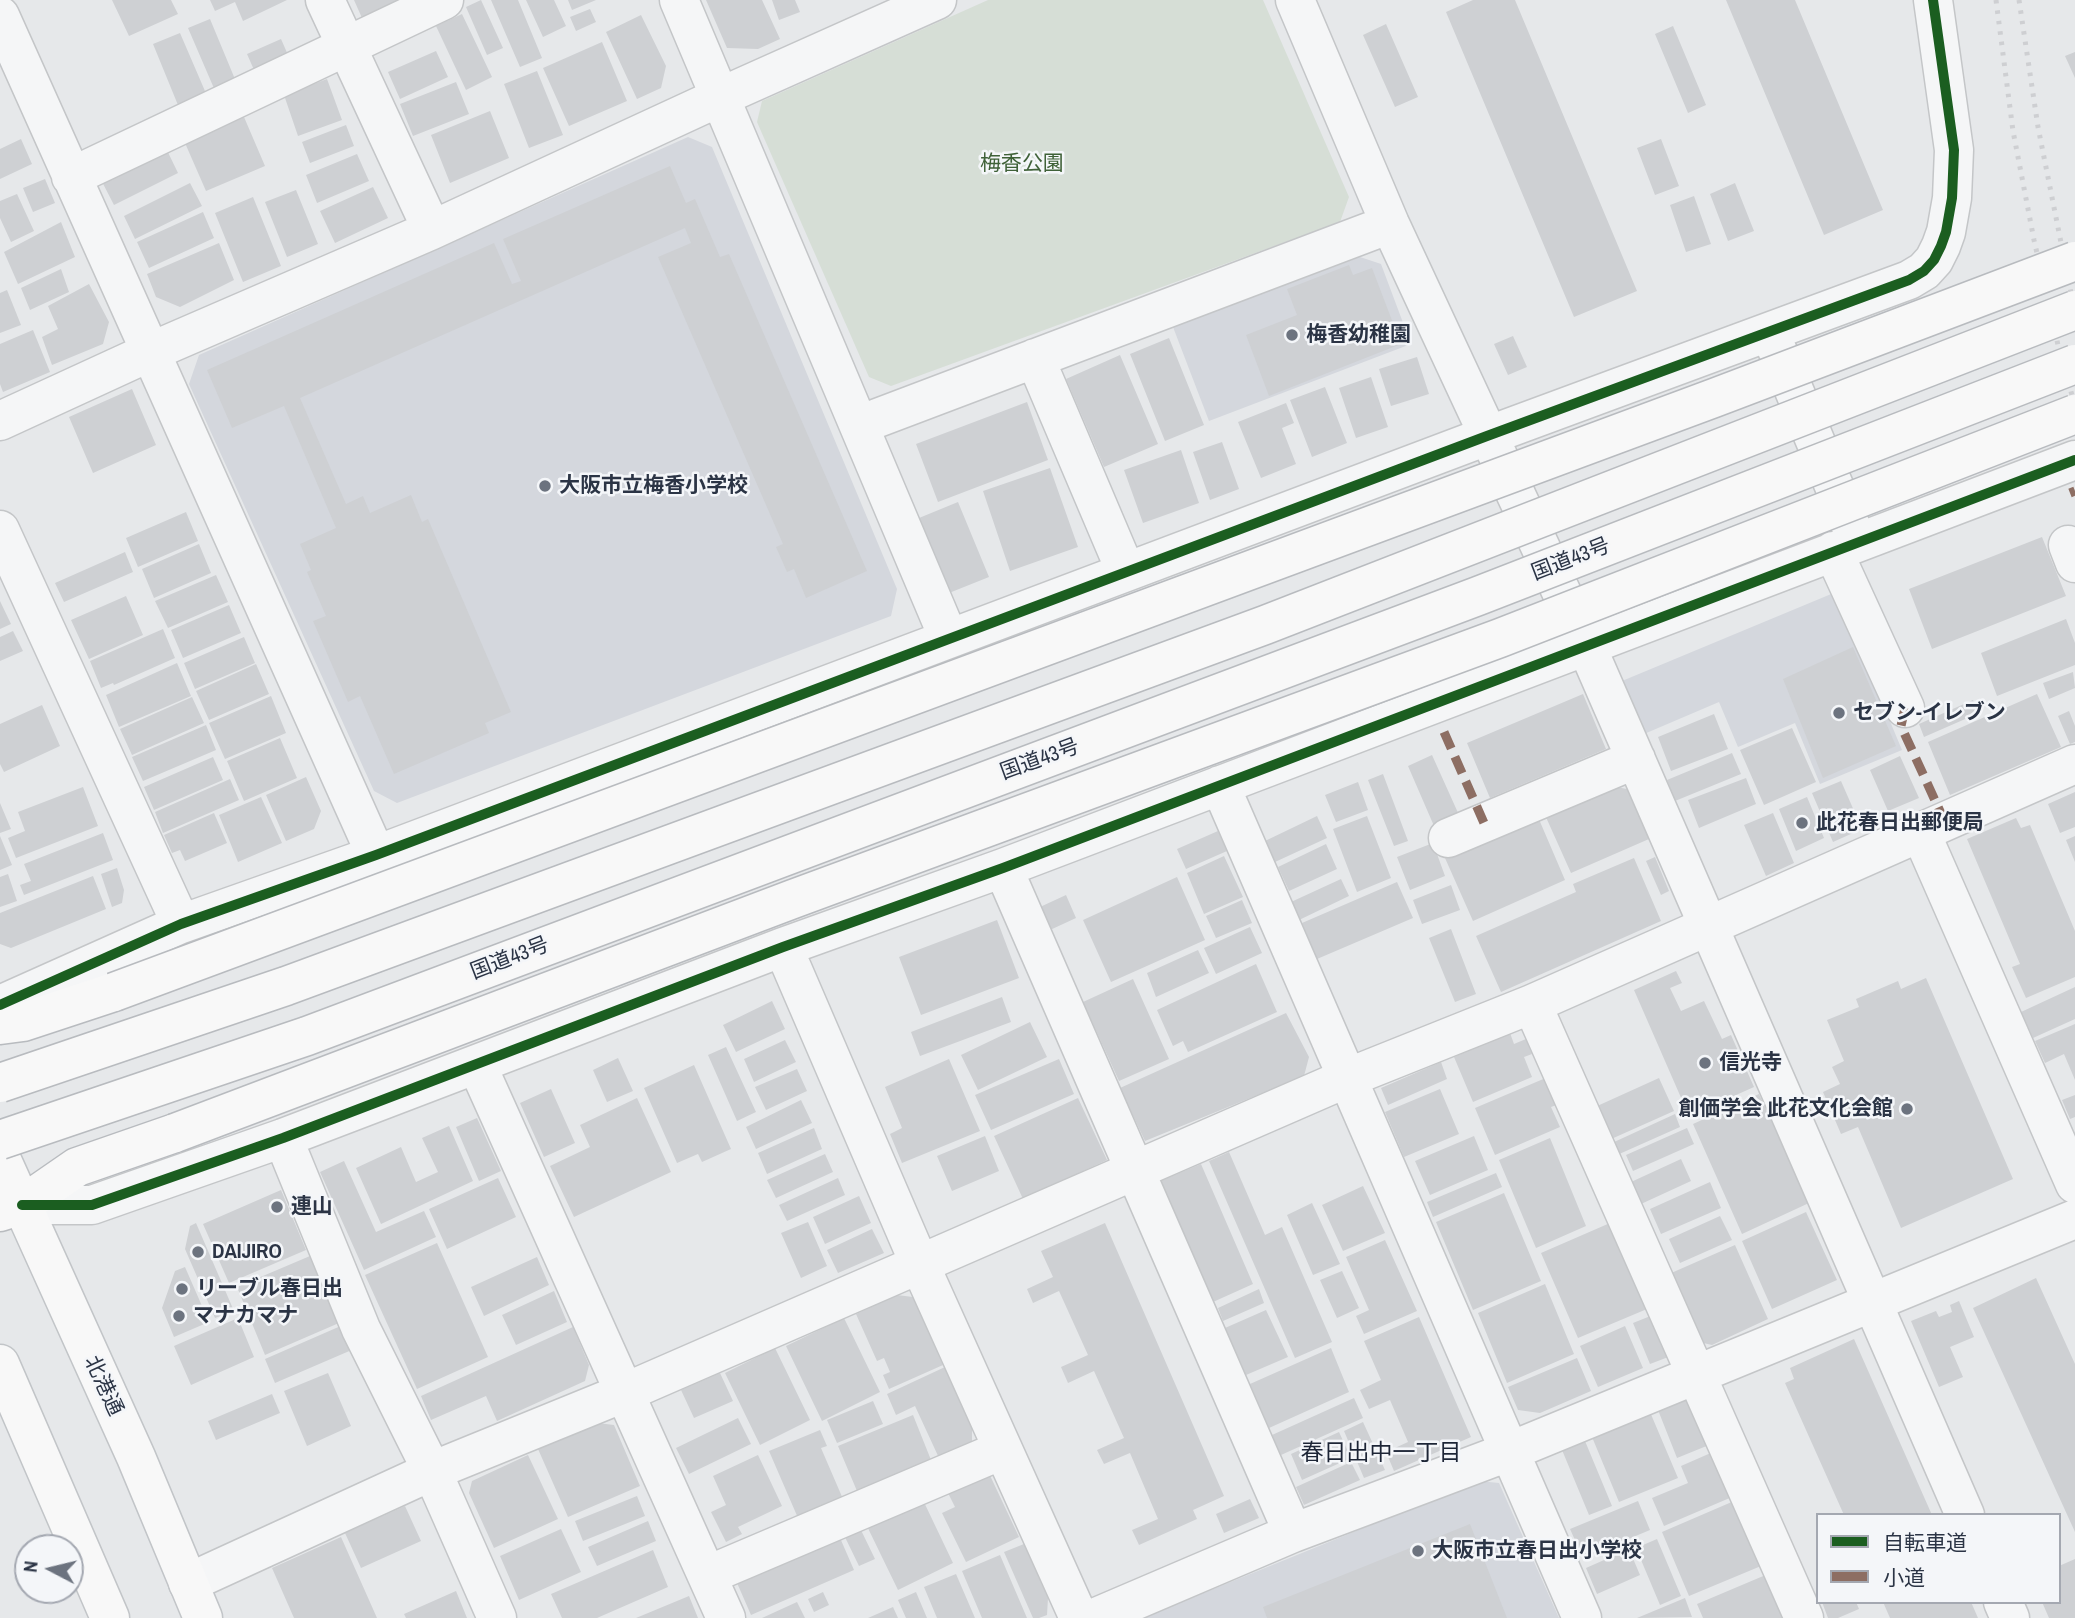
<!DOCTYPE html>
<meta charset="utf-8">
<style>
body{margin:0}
#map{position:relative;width:2075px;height:1618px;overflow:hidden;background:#e6e8ea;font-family:"Archivo Narrow","Noto Sans JP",sans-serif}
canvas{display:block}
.legend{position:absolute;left:1816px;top:1513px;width:245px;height:91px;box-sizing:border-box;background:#f4f6f9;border:2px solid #a4a8b1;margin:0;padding:9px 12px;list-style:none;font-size:21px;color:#2b3445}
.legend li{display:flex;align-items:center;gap:14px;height:35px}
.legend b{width:35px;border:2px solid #a4a8b1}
.north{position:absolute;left:14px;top:1534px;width:70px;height:70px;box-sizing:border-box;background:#f4f6f9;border:2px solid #a4a8b1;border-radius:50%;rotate:277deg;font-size:19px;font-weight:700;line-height:28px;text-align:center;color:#2b3445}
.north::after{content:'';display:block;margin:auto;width:24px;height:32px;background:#6c737f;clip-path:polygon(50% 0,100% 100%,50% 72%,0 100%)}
</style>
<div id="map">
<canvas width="2075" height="1618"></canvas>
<ul class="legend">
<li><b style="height:9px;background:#1b5e20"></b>自転車道</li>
<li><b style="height:9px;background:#8d6e63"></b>小道</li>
</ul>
<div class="north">N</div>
</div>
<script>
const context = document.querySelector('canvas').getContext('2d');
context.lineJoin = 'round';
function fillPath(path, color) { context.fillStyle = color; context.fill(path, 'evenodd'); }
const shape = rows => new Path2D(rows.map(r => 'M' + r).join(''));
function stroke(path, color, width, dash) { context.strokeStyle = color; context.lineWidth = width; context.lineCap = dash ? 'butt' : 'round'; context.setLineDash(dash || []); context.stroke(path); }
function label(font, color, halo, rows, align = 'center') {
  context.font = font + ' "Archivo Narrow","Noto Sans JP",sans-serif'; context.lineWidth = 5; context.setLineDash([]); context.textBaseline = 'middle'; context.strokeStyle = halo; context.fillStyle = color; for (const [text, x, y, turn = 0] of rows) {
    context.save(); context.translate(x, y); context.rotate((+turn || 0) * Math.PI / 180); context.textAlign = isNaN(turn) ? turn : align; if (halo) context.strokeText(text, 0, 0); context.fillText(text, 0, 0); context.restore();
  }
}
fillPath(shape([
 [688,137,712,147,897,589,891,616,397,803,374,791,189,384,199,355],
 [1360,257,1381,264,1411,344,1209,421,1173,327],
 [1836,592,1902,750,1820,784,1795,723,1738,747,1719,702,1644,734,1622,681],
 [1479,1481,1499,1483,1559,1618,1142,1618]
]), '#d4d7dd');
fillPath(shape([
 [988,0,1263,0,1349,197,1340,222,891,386,869,377,757,122,762,101]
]), '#d6ded6');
fillPath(shape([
 [112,0,171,0,178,14,129,36],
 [210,0,287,0,243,21,235,2,215,11],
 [354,0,428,0,366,27],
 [481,0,503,48,487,55,466,7],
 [491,0,518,0,542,58,520,67],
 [526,0,554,0,566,26,543,37],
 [568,0,596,0,572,10],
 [706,0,762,0,780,39,758,49,727,48],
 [772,0,795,0,800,12,779,20],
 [1473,0,1515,0,1637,291,1574,317,1446,12],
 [1726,0,1795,0,1883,210,1824,235],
 [590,9,596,22,576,31,570,17],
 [462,14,492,77,466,90,436,26],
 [641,15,666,66,661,88,637,99,606,32],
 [210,19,237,84,216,93,188,28],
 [1386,24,1418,97,1395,107,1363,35],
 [1673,26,1706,105,1688,113,1655,34],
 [180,33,208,98,180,110,153,44],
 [281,39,292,64,258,79,247,54],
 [602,42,627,101,569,126,543,68],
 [436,51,448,77,400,99,388,72],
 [2075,52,2075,78,2065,56],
 [537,71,563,135,529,148,504,84],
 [327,79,342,120,298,136,284,95],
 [456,82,469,114,413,136,400,104],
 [490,111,509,158,450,183,431,135],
 [244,117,265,166,206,191,185,143],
 [346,125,354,146,310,163,302,142],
 [21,139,32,164,0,179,0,149],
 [1661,139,1679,186,1655,195,1637,148],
 [162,140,178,173,114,205,97,172],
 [357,154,369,181,317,203,306,175],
 [670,166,686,203,695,199,720,257,729,254,867,571,806,598,794,569,787,572,776,547,783,544,658,257,691,243,685,228,300,398,346,504,363,496,370,513,411,495,422,522,428,519,511,712,485,723,489,733,394,774,360,696,348,702,313,621,326,616,307,572,311,570,300,544,336,528,284,406,232,428,207,370,494,243,512,284,521,281,503,239],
 [45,179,55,203,33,212,23,188],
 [190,183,202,206,135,239,124,216],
 [1735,183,1754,231,1728,241,1710,194],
 [373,187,388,218,335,243,320,211],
 [296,190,318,244,287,257,265,202],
 [17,194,34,231,11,242,0,218,0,201],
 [1694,196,1711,244,1686,252,1670,205],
 [253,197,281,266,243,282,215,213],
 [203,212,214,238,149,268,137,242],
 [61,222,75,257,18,284,4,252],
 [219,243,234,280,180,307,156,297,147,274],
 [1349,265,1353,275,1372,268,1401,344,1269,396,1246,335,1297,315,1287,289],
 [61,269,69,292,30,310,21,288],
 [89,284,109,322,103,344,52,365,42,337,58,329,48,306],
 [7,290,21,325,0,333,0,293],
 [33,330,50,372,3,392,0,384,0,344],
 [1513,336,1527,367,1508,375,1494,344],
 [1169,338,1204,425,1165,441,1130,354],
 [1120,355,1158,444,1104,467,1066,379],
 [1417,357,1429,394,1391,406,1379,369],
 [1371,377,1388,427,1356,438,1339,388],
 [1325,387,1347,443,1312,457,1290,400],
 [132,389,156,445,93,473,69,417],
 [1027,402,1048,460,938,502,916,444],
 [1286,403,1294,423,1282,428,1296,464,1261,478,1238,422],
 [1222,442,1239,489,1210,500,1193,452],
 [1181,450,1199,503,1143,523,1124,470],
 [1050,468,1078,547,1010,571,983,491],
 [958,502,989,577,949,593,919,518],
 [186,512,198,541,138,567,126,538],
 [2042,537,2066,596,1932,649,1909,589],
 [199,544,211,573,154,598,142,569],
 [125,552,133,572,64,602,55,583],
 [216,575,228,602,168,628,155,601],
 [126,596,143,635,89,659,71,620],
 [0,601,11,624,0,629],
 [229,605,241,633,183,658,171,630],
 [2066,619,2075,643,2075,665,1997,696,1981,653],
 [163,629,175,658,114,685,113,683,101,688,90,661],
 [13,631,23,651,0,661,0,637],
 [244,637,255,663,195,689,184,663],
 [1853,647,1896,746,1823,778,1783,679],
 [177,663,191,696,119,727,106,695],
 [256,664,269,694,209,720,196,691],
 [2073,672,2075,688,2049,699,2043,683],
 [1583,694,1606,749,1490,798,1467,743],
 [2037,694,2061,747,1950,795,1928,742],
 [271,696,286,733,225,759,209,723],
 [192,697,204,723,132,755,120,729],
 [1973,700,1979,713,1924,737,1919,724],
 [42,705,60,746,4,772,0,764,0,724],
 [2069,711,2075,726,2075,742,2070,744,2058,716],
 [1714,714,1728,749,1671,771,1658,737],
 [206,725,216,750,143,781,132,757],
 [1792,728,1816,782,1764,805,1740,750],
 [280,738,297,778,244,801,227,761],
 [1732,753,1741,774,1675,801,1667,780],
 [1432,755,1459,815,1434,826,1408,766],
 [1900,756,1919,798,1888,811,1870,770],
 [213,757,223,780,154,810,144,787],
 [1383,774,1408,841,1394,846,1368,780],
 [306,777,321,811,314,829,286,841,266,795],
 [1746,778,1756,804,1699,828,1688,800],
 [230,779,239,800,163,833,155,812],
 [1841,781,1862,829,1833,842,1812,793],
 [1358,782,1368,810,1336,822,1325,795],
 [1611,786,1627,789,1649,839,1571,873,1545,815],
 [83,787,98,826,16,858,8,838,25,831,18,812],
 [2075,792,2075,827,2060,833,2048,804],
 [261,797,282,843,238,862,219,815],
 [1807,797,1824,838,1796,851,1779,809],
 [0,803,11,829,0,833],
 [214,813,227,843,185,861,180,850,172,853,164,835],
 [1773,813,1794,863,1766,876,1744,825],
 [1317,816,1327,838,1275,862,1265,841],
 [1367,816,1391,878,1357,892,1333,829],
 [1538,817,1565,880,1473,921,1445,858],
 [2016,818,2021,828,2030,825,2075,931,2075,977,2026,998,2012,967,2020,964,1967,839],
 [1218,831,1227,851,1186,869,1177,849],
 [103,833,113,860,24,895,20,885,31,881,24,864],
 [0,836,12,865,0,870],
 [2075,836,2075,862,2066,840],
 [1433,843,1445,876,1410,890,1397,857],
 [1326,844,1337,869,1289,891,1278,867],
 [1224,856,1243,897,1204,914,1187,873],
 [1655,857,1669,891,1661,895,1646,861],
 [1634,858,1661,921,1501,992,1476,936,1576,892,1573,884],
 [117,868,124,890,122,903,112,907,101,874],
 [8,874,17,901,0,907,0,877],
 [93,876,106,909,11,948,0,944,0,913],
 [1177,877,1205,940,1111,982,1083,920],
 [1341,879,1349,896,1299,920,1291,902],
 [1397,882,1413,918,1317,959,1302,923],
 [1451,885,1460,910,1422,924,1413,900],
 [1066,895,1076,918,1050,930,1040,907],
 [1242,900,1252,923,1216,938,1206,916],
 [997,920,1019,978,921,1015,899,957],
 [1250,927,1262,953,1216,974,1204,948],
 [1451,929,1476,994,1455,1002,1429,938],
 [1198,950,1209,973,1156,997,1147,973],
 [1256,964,1277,1012,1188,1052,1183,1041,1173,1046,1157,1010],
 [1676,971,1682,983,1670,988,1681,1011,1704,1001,1722,1039,1731,1035,1754,1087,1689,1116,1634,990],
 [1926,978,2013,1179,1901,1228,1858,1127,1841,1134,1823,1092,1840,1084,1832,1067,1844,1061,1827,1020,1859,1007,1856,999,1898,981,1901,989],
 [1133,979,1169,1059,1119,1081,1083,1002],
 [2075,987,2075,1019,2033,1038,2021,1012],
 [1002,997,1011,1022,920,1056,911,1032],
 [772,1001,785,1029,736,1052,723,1025],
 [1286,1013,1309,1057,1304,1076,1145,1141,1120,1088],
 [1030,1022,1047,1057,978,1090,961,1055],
 [2075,1024,2075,1080,2064,1054,2045,1063,2035,1041],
 [1510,1033,1514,1044,1526,1039,1532,1054,1524,1057,1532,1077,1473,1102,1454,1057],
 [785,1040,796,1062,754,1082,744,1059],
 [726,1047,756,1112,737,1121,708,1055],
 [618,1058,633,1091,607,1102,593,1070],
 [949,1059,980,1131,902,1163,890,1134,902,1128,885,1087],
 [1059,1059,1074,1094,991,1130,975,1095],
 [1441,1062,1447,1079,1388,1105,1381,1088],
 [694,1065,731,1149,702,1162,698,1154,677,1163,644,1088],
 [797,1069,807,1091,766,1110,755,1087],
 [1548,1077,1559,1104,1551,1107,1560,1127,1495,1155,1475,1108],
 [1659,1078,1674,1111,1609,1140,1595,1107],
 [551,1089,575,1143,544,1157,520,1103],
 [1440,1089,1459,1134,1404,1157,1385,1112],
 [1759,1094,1809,1203,1742,1234,1693,1124],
 [2075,1095,2075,1117,2070,1119,2062,1100],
 [637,1098,671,1172,574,1217,550,1166,590,1147,580,1125],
 [1078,1098,1107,1160,1023,1199,994,1136],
 [801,1100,812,1123,756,1149,746,1127],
 [1675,1114,1680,1127,1617,1155,1612,1143],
 [477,1118,501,1171,479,1181,456,1127],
 [449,1126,473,1181,381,1224,356,1168,401,1147,416,1182,438,1172,422,1138],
 [814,1128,822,1149,767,1174,758,1153],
 [1687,1128,1694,1144,1633,1171,1626,1155],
 [985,1136,999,1171,952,1191,937,1156],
 [1474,1136,1488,1170,1430,1195,1415,1161],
 [1550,1138,1586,1226,1536,1248,1499,1160],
 [1229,1152,1265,1235,1282,1227,1332,1342,1295,1358,1209,1161],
 [825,1154,833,1172,776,1198,767,1180],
 [1681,1159,1691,1181,1641,1204,1631,1182],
 [344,1161,376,1232,424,1211,436,1237,364,1270,320,1172],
 [1201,1164,1253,1284,1213,1302,1160,1181],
 [1496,1173,1502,1187,1433,1217,1427,1202],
 [498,1178,516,1217,447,1249,429,1209],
 [838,1178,845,1195,787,1221,779,1205],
 [1710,1182,1721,1208,1661,1234,1650,1209],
 [1363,1186,1385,1233,1343,1251,1322,1205],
 [281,1190,306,1250,229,1283,203,1224],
 [1504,1193,1541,1281,1473,1310,1436,1222],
 [859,1196,871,1223,825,1244,813,1217],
 [1312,1203,1340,1264,1313,1275,1287,1215],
 [1806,1212,1837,1280,1772,1309,1742,1241],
 [1720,1216,1732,1240,1680,1263,1669,1239],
 [808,1222,827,1266,801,1278,781,1233],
 [196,1223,234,1311,215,1318,185,1249,190,1226],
 [1105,1223,1224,1496,1193,1510,1197,1519,1139,1545,1132,1530,1158,1519,1130,1453,1104,1464,1097,1450,1124,1438,1094,1371,1068,1383,1061,1367,1088,1355,1059,1291,1033,1303,1027,1289,1053,1277,1041,1251],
 [1610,1223,1647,1309,1578,1338,1541,1253],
 [872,1229,884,1253,838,1273,827,1250],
 [1385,1240,1417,1311,1364,1334,1356,1316,1369,1310,1346,1257],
 [437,1243,488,1357,417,1389,365,1275],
 [1735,1245,1768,1319,1712,1345,1699,1342,1669,1274],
 [310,1256,339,1323,265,1355,237,1287],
 [537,1257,549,1285,484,1316,471,1287],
 [185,1267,209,1322,174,1337,162,1308,175,1271],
 [1342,1271,1359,1308,1337,1318,1320,1280],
 [2036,1278,2075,1364,2075,1532,1973,1308],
 [1545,1284,1574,1354,1507,1383,1478,1313],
 [1259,1289,1264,1303,1223,1321,1218,1308],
 [554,1291,567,1322,516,1345,502,1315],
 [897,1295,913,1297,943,1365,889,1389,883,1375,890,1372,884,1358,877,1361,856,1314],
 [1959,1301,1974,1337,1950,1347,1963,1377,1939,1387,1911,1321,1936,1311,1939,1317,1952,1312,1950,1305],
 [1266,1310,1288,1357,1246,1375,1225,1328],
 [1653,1315,1671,1356,1650,1364,1633,1323],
 [1419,1317,1471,1437,1394,1471,1386,1452,1408,1442,1390,1400,1369,1409,1360,1390,1381,1380,1364,1341],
 [238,1318,254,1357,191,1385,174,1346],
 [844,1318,880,1392,822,1421,786,1346],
 [343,1325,354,1349,275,1383,265,1359],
 [1625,1326,1643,1368,1598,1387,1580,1346],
 [573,1327,589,1365,585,1381,497,1421,486,1396,431,1420,421,1396],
 [1854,1339,1932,1515,1844,1515,1785,1383,1794,1379,1790,1368],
 [775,1348,810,1420,760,1445,725,1373],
 [1331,1348,1349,1392,1269,1428,1250,1384],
 [1577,1358,1591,1391,1540,1413,1518,1410,1508,1387],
 [945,1367,972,1427,972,1443,939,1458,915,1406,896,1415,887,1394],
 [328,1373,351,1426,307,1446,284,1391],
 [720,1373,733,1401,694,1418,681,1390],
 [272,1394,280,1413,216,1440,208,1421],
 [1688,1397,1709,1445,1677,1458,1658,1410],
 [1354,1398,1363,1418,1281,1455,1272,1435],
 [873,1401,883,1424,837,1443,827,1420],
 [1650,1412,1678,1478,1619,1502,1592,1437],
 [913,1415,931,1460,857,1491,838,1446],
 [738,1418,751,1444,689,1474,676,1448],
 [1363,1422,1385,1470,1364,1478,1344,1431],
 [598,1423,614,1425,640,1486,568,1517,538,1449],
 [820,1430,827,1446,821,1448,843,1499,798,1518,769,1451],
 [1339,1432,1351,1458,1302,1480,1291,1454],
 [1585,1441,1612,1506,1589,1515,1562,1450],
 [1713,1452,1732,1497,1664,1526,1652,1498,1688,1483,1681,1466],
 [528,1455,558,1519,494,1548,469,1493,472,1481],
 [758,1455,782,1506,738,1527,742,1534,726,1542,711,1512,726,1505,713,1476],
 [1351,1462,1360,1480,1304,1505,1296,1487],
 [986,1467,1019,1537,966,1562,942,1513,955,1507,945,1487],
 [637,1496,645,1516,583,1541,575,1521],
 [922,1498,953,1563,898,1590,864,1520],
 [1250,1499,1259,1518,1224,1533,1216,1514],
 [1638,1501,1650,1530,1583,1558,1570,1529],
 [1734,1501,1761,1566,1689,1596,1662,1532],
 [405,1506,421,1541,361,1568,345,1533],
 [648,1521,656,1541,597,1566,588,1547],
 [1470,1524,1507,1618,1267,1618,1263,1607],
 [859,1526,875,1559,859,1566,843,1533],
 [561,1529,581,1572,519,1600,500,1556],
 [837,1531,854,1570,751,1615,734,1576],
 [341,1537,377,1618,294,1618,272,1568],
 [1657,1539,1681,1596,1660,1605,1636,1548],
 [1024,1544,1048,1598,1047,1615,1039,1618,1033,1618,1004,1552],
 [1629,1549,1640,1575,1597,1594,1586,1568],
 [653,1550,668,1587,597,1618,562,1618,551,1594],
 [1000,1555,1027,1618,982,1618,962,1571],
 [2075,1559,2075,1618,2049,1618,2042,1602,2059,1602,2059,1566],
 [956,1574,975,1618,937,1618,924,1587],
 [1768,1574,1786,1618,1703,1618,1697,1604],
 [456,1591,467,1618,406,1618,404,1614],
 [823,1592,829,1605,814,1612,808,1599],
 [916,1592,927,1618,906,1618,898,1600],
 [689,1596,698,1618,636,1618],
 [1685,1598,1692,1617,1637,1618],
 [797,1602,805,1618,762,1618],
 [1822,1602,1856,1602,1859,1609,1838,1618,1828,1618],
 [1883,1602,1971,1602,1978,1618,1890,1618],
 [893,1607,898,1618,868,1618]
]), '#ced0d3');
const minor = shape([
 [325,0,432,230],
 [679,0,949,639],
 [1295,0,1390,224,1586,645,1965,1515],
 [0,16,376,855],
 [71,177,444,0],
 [1773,340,1855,536],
 [1035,358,1126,572],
 [0,421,150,352,432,230,720,97,937,0],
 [859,425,1390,224],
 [0,530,181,924],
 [2068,545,2075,563],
 [1833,551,1905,708],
 [1220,785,1582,1618],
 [1920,831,2075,1184],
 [1448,838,1636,759],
 [1003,868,1293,1533],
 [783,947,920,1265,1079,1618],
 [1532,1004,1804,1618],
 [0,1005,181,924,376,855,1487,436,1909,280,1924,271,1934,260,1941,246,1946,232,1952,198,1954,150,1933,0],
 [477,1065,726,1618],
 [283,1138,361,1329,432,1471,497,1618],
 [22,1205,92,1205,283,1138,783,947,1003,868,2075,460],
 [708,1575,1002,1450],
 [188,1583,432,1471,626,1392,1347,1078,1532,1004,2075,764],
 [2003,1602,2010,1618],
 [1094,1618,1293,1533,1508,1452,2075,1219]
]);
const major = shape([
 [0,1156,136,1457,203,1618],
 [0,1364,110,1618]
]);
const highway = shape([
 [0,1025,23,1022,114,992],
 [0,1212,22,1205,77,1167,175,1133]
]);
stroke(minor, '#c4c6c8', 41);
stroke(major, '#c2c5c8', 41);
stroke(highway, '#b8bbbf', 41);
stroke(minor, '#f5f6f7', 38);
stroke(major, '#f8f8f8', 38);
stroke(highway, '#f8f8f8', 38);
stroke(shape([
 [1996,0,2013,131,2034,240,2058,345,2075,406],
 [2019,0,2038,127,2075,313]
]), '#cecfd2', 5, [3.5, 7]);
const highwayBridge = shape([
 [114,992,1714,398,2075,261],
 [0,1083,286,986,1265,625,2075,310],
 [175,1133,793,899,1500,638,2075,414],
 [0,1140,307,1036,1478,596,2075,364]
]);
stroke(highwayBridge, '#b8bbbf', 41, []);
stroke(highwayBridge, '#f8f8f8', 38);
stroke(shape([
 [2070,493,2075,491],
 [1905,708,1901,726,1944,820],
 [1444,732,1484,823]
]), '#8d6e63', 9, [18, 9]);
stroke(shape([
 [0,1005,181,924,376,855,1487,436,1909,280,1924,271,1934,260,1941,246,1946,232,1952,198,1954,150,1933,0],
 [22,1205,92,1205,283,1138,783,947,1003,868,2075,460]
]), '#1b5e20', 10);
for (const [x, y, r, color] of [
 [1292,335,7,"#6c737f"],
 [545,486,7,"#6c737f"],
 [1839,713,7,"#6c737f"],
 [1802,823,7,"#6c737f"],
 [1705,1063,7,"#6c737f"],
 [1907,1109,7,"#6c737f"],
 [277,1207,7,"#6c737f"],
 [198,1252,7,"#6c737f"],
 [182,1289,7,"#6c737f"],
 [179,1316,7,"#6c737f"],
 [1418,1551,7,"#6c737f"]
]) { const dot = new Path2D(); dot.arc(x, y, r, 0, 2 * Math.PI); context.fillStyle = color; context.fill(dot); stroke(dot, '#f4f6f9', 2.5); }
label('21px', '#3f6138', '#f4f6f9', [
 ["梅香公園",1022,164]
]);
label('bold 21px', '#2b3445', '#f4f6f9', [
 ["梅香幼稚園",1306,335],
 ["大阪市立梅香小学校",559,486],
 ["セブン-イレブン",1853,713],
 ["此花春日出郵便局",1816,823],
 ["信光寺",1719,1063],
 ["創価学会 此花文化会館",1893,1109,"right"],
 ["連山",291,1207],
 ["DAIJIRO",212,1252],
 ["リーブル春日出",196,1289],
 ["マナカマナ",193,1316],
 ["大阪市立春日出小学校",1432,1551]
], 'left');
label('21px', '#2b3445', '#f4f6f9', [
 ["国道43号",1571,560,-21],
 ["国道43号",1040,760,-20],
 ["国道43号",510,959,-21],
 ["北港通",103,1386,65]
]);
label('23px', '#1d2536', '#f4f6f9', [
 ["春日出中一丁目",1381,1454]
]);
</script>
